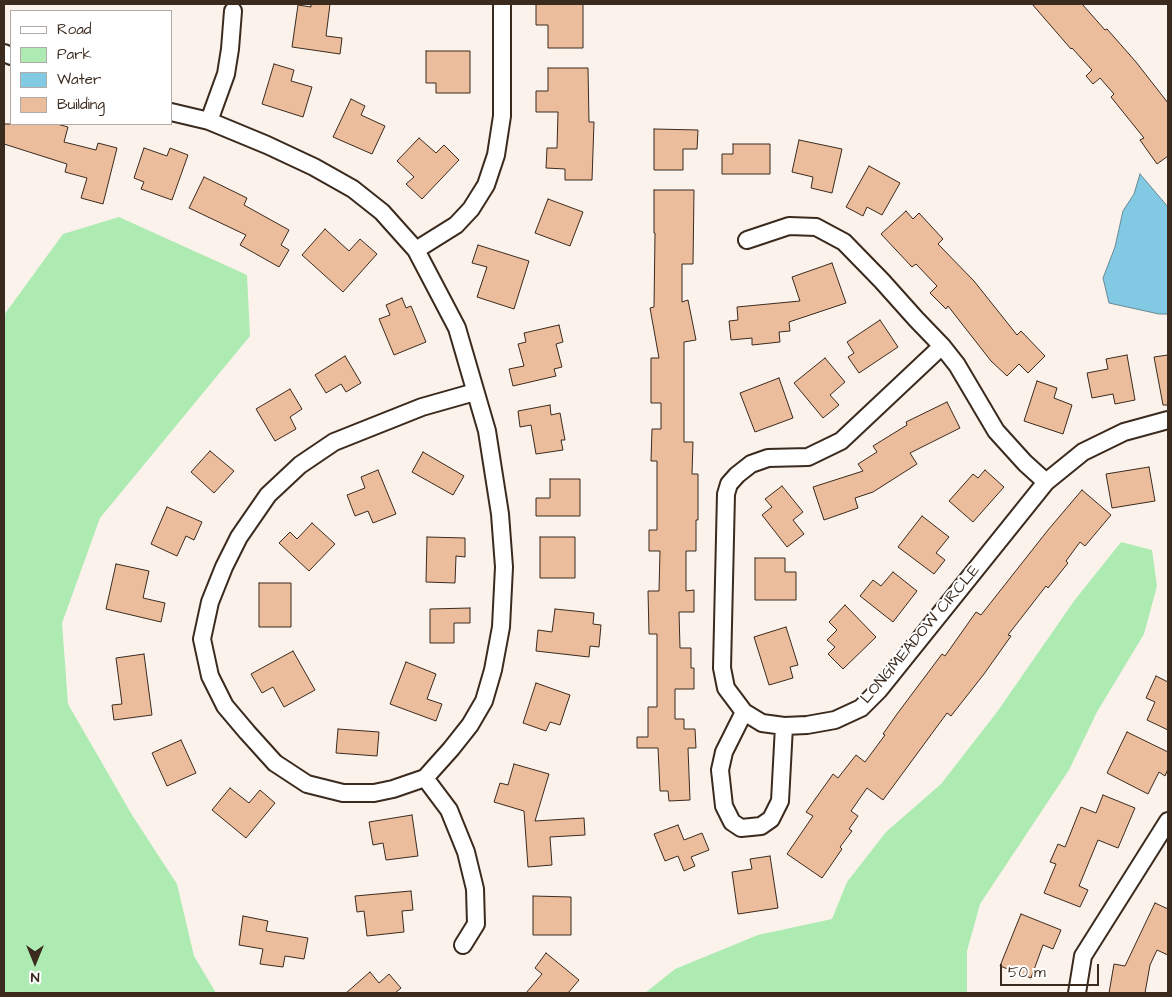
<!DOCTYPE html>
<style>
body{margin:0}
#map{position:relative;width:1172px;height:997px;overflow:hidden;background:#fbf2eb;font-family:"Architects Daughter",sans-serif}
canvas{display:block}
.frame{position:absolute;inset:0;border:5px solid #3b2a1e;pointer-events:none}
.legend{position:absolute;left:10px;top:10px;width:162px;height:115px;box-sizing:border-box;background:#fff;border:1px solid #b1aaa5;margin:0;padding:6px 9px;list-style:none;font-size:15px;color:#3b2a1e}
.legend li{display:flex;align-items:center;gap:10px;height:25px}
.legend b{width:25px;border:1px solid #b1aaa5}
.north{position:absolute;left:10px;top:937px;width:50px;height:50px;-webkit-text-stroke:4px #fff;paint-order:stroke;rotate:180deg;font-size:14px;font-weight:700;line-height:20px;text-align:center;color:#3b2a1e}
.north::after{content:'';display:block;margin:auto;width:18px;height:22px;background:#3b2a1e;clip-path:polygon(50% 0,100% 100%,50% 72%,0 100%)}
.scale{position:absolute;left:1000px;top:964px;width:99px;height:22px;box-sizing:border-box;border:2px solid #3b2a1e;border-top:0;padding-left:6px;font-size:15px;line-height:18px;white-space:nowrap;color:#3b2a1e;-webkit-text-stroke:4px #fff;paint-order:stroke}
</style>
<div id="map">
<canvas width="1172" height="997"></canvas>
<div class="frame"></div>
<ul class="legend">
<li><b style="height:6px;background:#fff"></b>Road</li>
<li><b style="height:14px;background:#adebb2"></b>Park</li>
<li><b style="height:14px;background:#82c9e3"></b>Water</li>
<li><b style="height:14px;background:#ecbd9c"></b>Building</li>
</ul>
<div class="north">N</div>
<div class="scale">50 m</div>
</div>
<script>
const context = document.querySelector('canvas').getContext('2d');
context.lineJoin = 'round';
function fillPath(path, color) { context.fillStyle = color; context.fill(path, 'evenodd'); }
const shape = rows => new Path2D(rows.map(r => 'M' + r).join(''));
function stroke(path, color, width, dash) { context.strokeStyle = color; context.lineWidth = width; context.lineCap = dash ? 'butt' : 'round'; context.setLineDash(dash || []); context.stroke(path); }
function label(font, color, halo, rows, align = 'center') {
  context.font = font + ' "Architects Daughter",sans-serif'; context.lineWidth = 4; context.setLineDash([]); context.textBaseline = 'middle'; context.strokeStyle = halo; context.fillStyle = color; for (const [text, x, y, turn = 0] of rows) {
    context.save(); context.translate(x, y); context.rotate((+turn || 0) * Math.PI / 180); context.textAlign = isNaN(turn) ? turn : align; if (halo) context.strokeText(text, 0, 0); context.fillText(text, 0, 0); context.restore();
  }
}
fillPath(shape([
 [119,217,247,275,250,336,100,518,62,623,68,704,132,815,177,884,194,956,216,993,5,993,4,987,4,315,63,234],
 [1121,542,1152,550,1157,586,1144,634,1097,712,1069,770,980,904,967,951,967,993,645,993,675,969,758,935,832,919,847,882,886,832,941,784,997,712,1074,601]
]), '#adebb2');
const water = shape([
 [1140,174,1168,207,1168,314,1159,314,1109,303,1103,278,1115,247,1123,211,1134,194,1140,174]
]);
fillPath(water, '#82c9e3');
stroke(water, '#668994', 1);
const building = shape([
 [311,4,330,4,326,36,342,38,340,54,292,47,298,5,311,7,311,4],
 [536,4,583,4,583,48,548,48,548,25,536,25,536,4],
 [1032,4,1082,4,1105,30,1107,29,1136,62,1168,103,1168,156,1157,164,1140,140,1144,138,1111,97,1114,94,1100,78,1093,84,1086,76,1092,70,1072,48,1071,49,1032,4],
 [426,51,470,51,470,93,436,93,436,83,426,83,426,51],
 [274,64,294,70,291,81,312,87,303,117,262,104,274,64],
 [548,68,588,68,589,122,594,122,592,180,565,180,565,169,546,168,547,148,557,148,558,112,536,112,536,91,548,91,548,68],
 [351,99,365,106,361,115,385,126,372,154,333,137,351,99],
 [4,124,57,124,68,127,64,142,96,150,98,143,117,148,103,204,81,198,87,178,65,172,67,164,4,144,4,124],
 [654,129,698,130,697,149,683,149,683,170,654,170,654,129],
 [419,138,436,153,444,145,459,160,422,199,406,184,414,177,397,161,419,138],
 [799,140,842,149,832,193,811,188,813,177,792,172,799,140],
 [733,144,770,144,770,174,722,174,722,154,733,154,733,144],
 [144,148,167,156,170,148,188,155,172,200,141,189,144,182,134,178,144,148],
 [869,166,900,183,882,215,867,207,863,216,846,207,869,166],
 [204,177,247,198,244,205,289,230,281,245,289,250,279,267,240,245,246,235,189,208,204,177],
 [654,190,694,190,693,264,682,264,682,302,688,300,696,340,684,342,684,442,693,442,692,474,698,474,698,520,696,520,696,551,686,551,686,591,694,590,694,612,679,612,680,648,691,648,691,668,694,668,694,689,675,689,675,719,684,719,684,729,695,729,696,748,688,748,690,800,669,801,668,791,660,791,658,748,637,748,637,737,648,737,648,707,657,707,657,634,649,634,648,591,659,591,660,551,649,551,649,530,657,530,657,461,651,461,652,429,661,429,661,403,651,403,651,358,659,358,650,308,654,307,655,233,654,233,654,190],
 [548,199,583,212,570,246,535,233,548,199],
 [906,211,913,219,919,213,943,239,938,244,974,281,1017,335,1021,331,1045,356,1028,373,1019,364,1007,376,991,361,948,306,946,309,930,293,937,286,916,264,912,267,881,234,906,211],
 [325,229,349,251,360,239,377,254,343,292,302,255,325,229],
 [478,245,529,261,514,309,477,297,487,267,472,263,478,245],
 [832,263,846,303,789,322,790,331,779,332,780,342,752,345,752,338,731,340,729,321,738,320,737,307,800,301,792,277,832,263],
 [402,298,406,308,411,306,426,342,394,355,379,319,390,315,386,305,402,298],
 [880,320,898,347,859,373,848,357,854,353,847,342,880,320],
 [559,325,563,342,556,344,562,367,554,369,556,376,513,386,509,369,524,366,518,344,526,342,524,333,559,325],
 [1127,355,1135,400,1115,404,1113,394,1092,398,1087,373,1108,369,1106,359,1127,355],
 [1168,355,1168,405,1163,405,1154,357,1168,355],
 [345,356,361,383,346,392,341,384,326,393,315,375,345,356],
 [825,358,845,382,830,395,839,405,823,418,794,383,825,358],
 [779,378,793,418,755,432,740,393,779,378],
 [1037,381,1057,388,1054,398,1072,405,1063,434,1024,421,1037,381],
 [290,389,302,409,290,417,296,429,275,441,256,409,290,389],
 [947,402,960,428,910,453,917,464,873,492,855,498,858,508,824,520,813,487,863,471,858,464,877,452,873,446,907,425,906,422,947,402],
 [550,405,551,415,560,413,565,440,561,440,563,450,536,454,531,425,520,427,518,411,550,405],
 [210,451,234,471,214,493,191,472,210,451],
 [423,452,464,476,453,495,412,472,423,452],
 [1149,467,1155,501,1112,508,1106,474,1149,467],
 [378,470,396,514,373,523,368,511,355,516,347,495,365,488,361,477,378,470],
 [985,470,1004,487,973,522,949,501,973,474,978,478,985,470],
 [550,479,580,479,580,516,536,516,536,498,550,498,550,479],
 [782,486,803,512,793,520,804,534,787,547,762,515,772,507,765,499,782,486],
 [1082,490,1111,515,1085,546,1080,542,1066,561,1068,563,1048,588,1046,586,1008,635,1011,636,984,674,951,716,947,713,883,800,867,788,851,811,858,816,849,829,852,831,840,847,842,849,822,878,787,854,813,816,806,812,833,774,838,778,856,755,865,762,885,735,883,734,897,714,942,654,945,656,976,612,981,615,1048,530,1082,490],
 [167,507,202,522,194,540,186,536,177,556,151,544,167,507],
 [922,516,949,537,936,553,945,560,934,574,898,547,922,516],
 [312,523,335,544,309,571,279,543,290,532,297,539,312,523],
 [427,537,465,538,465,557,456,556,455,583,426,582,427,537],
 [540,537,575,537,575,578,540,578,540,537],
 [755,558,785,558,785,572,796,572,796,600,755,600,755,558],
 [116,564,149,571,143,598,165,603,161,622,106,609,116,564],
 [893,572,917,591,893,622,860,596,873,580,881,586,893,572],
 [259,583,291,583,291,627,259,627,259,583],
 [845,605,876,637,843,669,828,654,835,647,827,640,837,630,829,622,845,605],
 [470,608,470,623,454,623,454,643,430,643,430,609,470,608],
 [555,609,594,613,593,624,601,625,599,647,590,646,589,657,536,651,538,630,552,632,555,609],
 [786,627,798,665,790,667,793,678,769,685,754,637,786,627],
 [293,651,315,690,284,707,273,687,262,693,251,674,293,651],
 [144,654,152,715,114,720,112,705,122,704,116,658,144,654],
 [406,662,436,674,427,699,442,704,436,721,390,704,406,662],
 [1156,676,1168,682,1168,730,1147,720,1155,702,1146,698,1156,676],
 [536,683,570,695,560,725,550,722,546,731,523,723,536,683],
 [338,729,379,732,377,756,336,753,338,729],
 [1127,732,1168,752,1168,769,1165,776,1159,772,1148,794,1107,773,1127,732],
 [181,740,196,773,167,786,152,753,181,740],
 [514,764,549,774,535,821,584,818,585,835,550,837,552,865,528,867,524,811,494,802,500,783,508,785,514,764],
 [230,788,249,803,260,790,275,803,246,838,212,810,230,788],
 [1103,795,1135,808,1118,848,1098,840,1079,886,1088,890,1080,907,1044,893,1056,864,1050,862,1058,844,1065,847,1081,807,1096,813,1103,795],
 [412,815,418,856,386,860,383,843,373,845,369,822,412,815],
 [678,825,684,840,702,833,709,850,691,857,695,866,684,871,678,856,665,861,654,834,678,825],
 [770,856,778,908,738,914,732,872,752,869,750,859,770,856],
 [411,891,413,910,402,911,404,932,367,936,364,911,357,912,355,896,411,891],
 [533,896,571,897,571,935,533,935,533,896],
 [1155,903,1168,909,1168,955,1157,950,1150,965,1145,993,1109,993,1114,964,1125,966,1155,903],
 [1021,914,1061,930,1053,949,1043,945,1031,978,1000,966,1021,914],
 [243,916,268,921,266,931,308,938,304,959,285,956,283,967,260,964,263,949,239,945,243,916],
 [546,953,579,980,568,993,526,993,542,974,535,968,546,953],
 [370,972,379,983,389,974,401,988,395,993,346,993,370,972]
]);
fillPath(building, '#ecbd9c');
stroke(building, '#3b2a1e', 1);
const minor = shape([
 [4,53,11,56],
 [171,112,209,121,267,145,314,167,353,189,382,212,416,250,457,328,487,431,500,514,504,567,501,627,493,670,484,701,470,725,451,749,425,778,393,789,374,793,343,793,307,784,275,763,247,732,225,706,210,676,202,639,210,602,224,567,239,537,268,495,300,465,334,442,422,407,475,392],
 [209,121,226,74,230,49,233,11],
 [747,240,789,226,816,227,844,242,882,281,916,319,942,346,957,365,996,431,1025,463,1046,482],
 [416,250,456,225,471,209,486,185,496,155,502,116,502,4],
 [942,346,841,441,808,457,768,458,751,464,737,475,729,484,726,494,722,668,726,688,744,712,762,723,784,726,807,725,835,720,861,708,879,690,1046,482,1083,452,1124,432,1168,420],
 [744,712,724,752,720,770,724,806,732,822,741,828,761,826,771,819,780,801,784,726],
 [425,778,449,810,466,852,475,889,476,924,463,945],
 [1077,993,1083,956,1168,821]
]);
stroke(minor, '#3b2a1e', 20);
stroke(minor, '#fff', 16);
label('16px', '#3b2a1e', '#fff', [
 ["LONGMEADOW CIRCLE",921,635,-50]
]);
</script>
